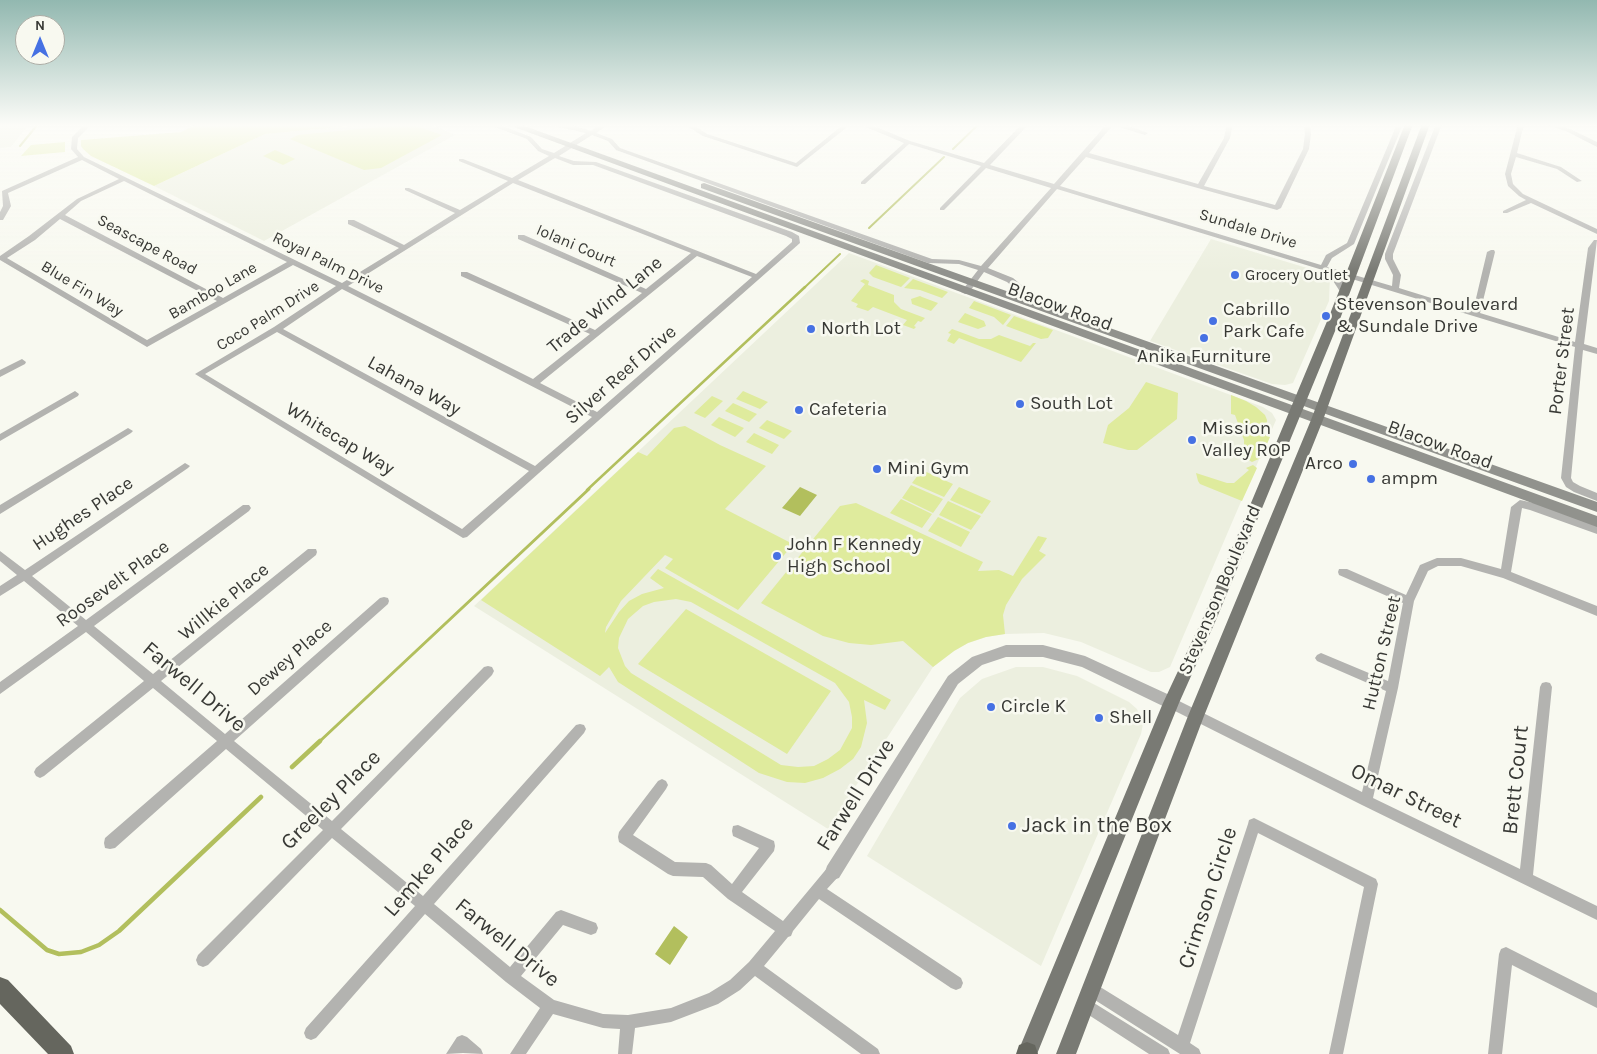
<!DOCTYPE html>
<style>
body{margin:0}
#map{position:relative;width:1597px;height:1054px;overflow:hidden;background:#f8f9f0;font-family:Karla,sans-serif}
canvas{display:block}
.north{position:absolute;left:15px;top:15px;width:50px;height:50px;box-sizing:border-box;background:#f8f9f0;border:1px solid #abaca5;border-radius:50%;rotate:0deg;font-size:14px;font-weight:700;line-height:20px;text-align:center;color:#383935}
.north::after{content:'';display:block;margin:auto;width:18px;height:22px;background:#4671e3;clip-path:polygon(50% 0,100% 100%,50% 72%,0 100%)}
</style>
<div id="map">
<canvas width="1597" height="1054"></canvas>
<div class="north">N</div>
</div>
<script>
const context = document.querySelector('canvas').getContext('2d');
context.lineJoin = 'round';
function fillPath(path, color) { context.fillStyle = color; context.fill(path, 'evenodd'); }
const shape = rows => new Path2D(rows.map(r => 'M' + r).join(''));
function stroke(path, color, width, dash) { context.strokeStyle = color; context.lineWidth = width; context.lineCap = dash ? 'butt' : 'round'; context.setLineDash(dash || []); context.stroke(path); }
function label(font, color, halo, rows, align = 'center') {
  context.font = font + ' Karla,sans-serif'; context.lineWidth = 5; context.setLineDash([]); context.textBaseline = 'middle'; context.strokeStyle = halo; context.fillStyle = color; for (const [text, x, y, turn = 0] of rows) {
    context.save(); context.translate(x, y); context.rotate((+turn || 0) * Math.PI / 180); context.textAlign = isNaN(turn) ? turn : align; if (halo) context.strokeText(text, 0, 0); context.fillText(text, 0, 0); context.restore();
  }
}
fillPath(shape([
 [0,124,29,124,11,147,0,148],
 [371,124,429,124,455,135,264,241,154,186,265,134],
 [1211,239,1327,274,1330,276,1329,301,1293,383,1285,385,1272,384,1150,341],
 [849,253,1263,407,1272,413,1276,420,1170,667,1159,672,1151,672,1081,642,1044,633,1005,634,986,637,968,643,954,651,933,667,828,829,474,606],
 [1016,667,1043,667,1077,676,1129,702,1137,709,1143,724,1141,734,1041,966,867,856,960,698,982,679]
]), '#ecefdf');
fillPath(shape([
 [197,124,371,124,265,134,154,186,91,156,83,149,81,146,81,140,181,132],
 [410,124,442,135,381,168,364,170,290,139,298,135],
 [65,142,65,152,21,156,31,145],
 [275,150,289,156,295,159,283,165,263,156],
 [876,265,910,278,901,287,873,277,869,273],
 [864,279,869,281,868,285,894,295,894,302,901,309,925,318,921,322,918,321,914,326,916,327,914,329,903,325,907,320,873,307,868,311,856,307,858,304,851,301,865,284,860,281],
 [913,279,948,292,942,298,920,290,904,288],
 [920,296,922,297,938,303,931,311,912,304,911,299],
 [974,301,1011,315,1003,325,994,317,969,308],
 [965,313,984,321,986,326,978,329,958,322],
 [1014,316,1053,330,1048,338,1041,339,1006,326],
 [952,329,979,339,991,339,999,335,1030,346,1033,343,1036,343,1021,362,959,338,954,344,947,341,951,334,948,333],
 [1146,382,1178,393,1177,419,1137,450,1128,450,1103,443,1108,425,1129,408],
 [743,391,768,402,760,409,736,399],
 [1231,395,1246,401,1256,407,1265,415,1267,420,1266,435,1270,437,1261,458,1252,462,1237,453,1244,445,1244,440,1235,415,1231,414],
 [712,396,723,401,705,418,694,413],
 [733,403,757,414,749,422,725,411],
 [719,417,744,428,735,437,711,425],
 [767,420,792,431,784,439,759,428],
 [685,426,720,445,766,466,725,509,789,542,790,548,738,610,665,568,673,559,665,555,621,601,606,627,605,633,619,612,629,601,642,594,664,588,650,578,658,569,891,700,885,710,864,700,867,723,861,747,853,759,840,769,823,778,805,783,787,782,759,773,618,682,609,667,600,676,481,600,638,452,647,456,674,428],
 [676,599,691,602,835,683,849,702,852,717,852,728,840,750,828,759,814,766,798,767,781,765,631,673,625,666,618,648,619,638,628,619,643,606,654,602],
 [754,433,779,445,772,454,746,442],
 [1253,465,1257,468,1242,501,1200,484,1198,481,1196,473,1227,483,1234,483,1249,470,1246,468],
 [922,470,953,484,944,497,912,483],
 [911,485,943,499,933,513,902,498],
 [959,487,991,501,982,514,950,500],
 [901,499,932,514,922,528,890,513],
 [948,501,981,516,971,530,939,515],
 [856,503,983,562,978,571,999,570,1013,576,1038,536,1047,538,1039,551,1046,555,1022,579,1006,605,1003,615,1005,634,986,637,968,643,954,651,933,667,903,641,871,645,849,643,823,636,761,603,840,506],
 [938,517,970,532,961,547,928,531],
 [686,609,831,691,787,754,638,664]
]), '#dfeb9d');
fillPath(shape([
 [800,487,817,495,800,516,782,508],
 [674,926,688,937,670,965,655,954]
]), '#b2bf5d');
stroke(shape([
 [20,146,38,124],
 [953,149,979,124],
 [869,228,944,157],
 [804,288,840,254]
]), '#b2bf5d', 2);
stroke(shape([
 [587,490,805,287]
]), '#b2bf5d', 2.5);
stroke(shape([
 [319,742,589,489]
]), '#b2bf5d', 3);
stroke(shape([
 [292,767,320,741],
 [0,910,47,950,59,954,81,952,99,945,119,931,261,797]
]), '#b2bf5d', 4.5);
fillPath(shape([
 [85,124,92,124,78,138,77,149,84,157,342,283,399,248,348,224,348,220,354,220,404,245,455,213,405,190,405,188,409,188,460,210,508,181,459,161,459,159,463,159,512,178,549,156,538,151,527,139,487,124,497,124,531,137,542,149,554,153,586,133,545,124,572,125,591,131,601,124,609,124,596,133,612,139,620,148,932,259,959,260,981,266,1051,188,986,168,944,210,940,210,940,208,981,166,909,144,865,184,861,184,861,182,904,143,859,124,869,124,910,141,984,163,1022,124,1029,124,990,165,1054,184,1107,124,1123,124,1148,133,1145,135,1113,125,1089,153,1198,184,1224,138,1227,124,1233,124,1230,138,1204,186,1275,205,1303,149,1305,134,1304,124,1310,124,1311,134,1309,149,1281,208,1277,210,1086,157,1060,186,1321,265,1326,255,1347,243,1397,124,1403,124,1354,244,1332,258,1327,267,1392,286,1393,275,1385,259,1385,254,1436,124,1442,124,1393,254,1393,259,1401,275,1399,288,1473,311,1487,252,1491,250,1494,250,1495,252,1480,313,1575,342,1588,248,1594,240,1597,240,1584,344,1597,348,1597,354,1583,350,1571,478,1573,482,1580,486,1597,493,1597,501,1574,492,1566,487,1561,478,1575,347,1057,189,988,268,1013,278,1025,288,1025,292,1019,292,1007,282,984,272,968,294,965,294,961,292,978,270,959,264,928,263,616,150,608,141,592,135,559,156,574,161,596,162,792,232,799,236,800,243,539,473,467,537,463,538,195,374,274,327,336,286,293,265,147,347,0,260,0,256,29,236,77,199,119,179,82,160,8,193,11,206,3,220,0,220,0,212,3,206,2,191,78,157,71,149,72,137,85,124],
 [555,158,573,165,593,165,786,236,792,239,792,242,756,274,518,180,555,158],
 [124,181,287,262,223,298,65,215,81,201,124,181],
 [513,183,691,253,646,289,524,235,518,235,518,239,642,293,595,330,467,272,461,272,461,276,590,334,533,379,348,286,513,183],
 [60,219,217,301,147,340,7,258,35,240,60,219],
 [697,256,752,277,597,412,540,383,697,256],
 [342,289,592,417,535,466,283,329,342,289],
 [277,332,529,471,462,529,205,374,277,332],
 [684,124,692,124,707,134,796,163,844,124,851,124,797,167,703,136,684,124],
 [1518,124,1524,124,1517,153,1561,167,1582,181,1577,182,1557,169,1516,157,1511,174,1513,184,1523,194,1597,229,1597,234,1531,203,1507,213,1503,213,1503,211,1526,200,1519,196,1508,186,1505,174,1518,124],
 [1545,124,1556,124,1572,130,1597,142,1597,147,1568,132,1545,124],
 [22,359,26,362,25,364,0,377,0,370,22,359],
 [75,391,79,394,78,396,0,441,0,434,75,391],
 [128,428,133,431,131,433,0,514,0,505,128,428],
 [185,463,190,466,188,468,32,576,86,620,243,505,249,505,251,508,249,511,94,626,153,674,308,549,316,549,317,552,316,555,161,681,225,734,380,598,384,597,388,598,389,601,388,604,234,741,332,821,484,667,488,666,492,667,494,671,492,675,341,829,423,896,576,725,580,724,584,725,586,729,584,733,434,904,510,967,556,912,561,910,596,923,598,928,596,933,591,935,563,925,521,976,554,1000,603,1014,628,1015,671,1008,709,993,730,980,749,962,775,931,728,899,703,877,673,876,668,874,619,842,618,837,619,832,658,781,662,779,666,781,668,785,666,789,633,835,675,862,706,863,711,865,732,884,759,848,733,836,732,831,733,826,738,825,774,841,775,846,774,851,742,892,783,921,828,867,833,865,838,867,840,872,838,877,827,889,961,978,963,983,961,988,956,990,951,988,819,899,793,931,791,936,788,937,764,966,878,1049,880,1054,861,1054,755,976,740,990,718,1004,671,1022,635,1028,632,1054,618,1054,620,1029,603,1028,553,1014,526,1054,510,1054,540,1008,506,982,425,914,316,1038,311,1040,306,1038,304,1033,306,1028,415,906,332,838,208,965,203,967,198,965,196,960,198,955,323,830,226,749,115,848,110,849,105,848,104,843,105,838,217,741,153,688,44,776,40,778,36,776,34,772,36,768,144,681,86,632,0,694,0,682,78,626,24,581,0,596,0,586,17,575,0,561,0,551,25,570,185,463],
 [1520,500,1534,503,1597,526,1597,534,1530,510,1522,508,1511,572,1597,606,1597,616,1503,578,1461,566,1438,566,1428,571,1414,601,1398,688,1373,798,1520,869,1540,687,1542,683,1546,682,1550,683,1552,687,1533,875,1597,906,1597,920,1362,805,1167,707,1165,703,1167,699,1171,698,1175,699,1362,792,1386,691,1317,661,1315,658,1317,655,1321,653,1388,681,1403,603,1339,575,1338,572,1339,569,1347,569,1406,595,1420,565,1437,558,1461,558,1501,569,1511,507,1520,500],
 [1254,818,1376,879,1378,884,1343,1054,1329,1054,1364,887,1258,833,1190,1043,1199,1049,1201,1054,1180,1054,1087,995,1085,990,1087,985,1092,983,1097,985,1178,1035,1248,824,1249,820,1254,818],
 [1506,947,1597,993,1597,1008,1512,965,1502,1054,1488,1054,1499,954,1501,949,1506,947],
 [1086,998,1168,1049,1170,1054,1149,1054,1081,1010,1079,1005,1081,1000,1086,998],
 [462,1035,467,1037,481,1049,483,1054,463,1053,446,1054,457,1037,462,1035]
]), '#b3b3b0');
fillPath(shape([
 [1331,267,1336,270,1349,290,1347,292,1341,292,1339,290,1326,270,1331,267],
 [1006,645,1043,645,1085,656,1176,698,1178,703,1176,708,1171,710,1082,667,1043,657,1006,657,982,665,958,684,839,878,833,880,827,878,825,872,827,866,948,676,972,657,1006,645]
]), '#b3b3b0');
fillPath(shape([
 [506,124,519,124,1597,516,1597,527,506,124],
 [704,183,1597,502,1597,512,701,188,701,184,704,183]
]), '#91928d');
fillPath(shape([
 [1405,124,1413,124,1340,319,1216,620,1179,703,1037,1054,1017,1054,1163,703,1202,620,1328,319,1405,124],
 [1422,124,1430,124,1323,420,1204,716,1076,1054,1056,1054,1188,716,1311,420,1422,124]
]), '#797a74');
fillPath(shape([
 [0,977,8,980,71,1046,74,1054,48,1054,0,1004,0,977],
 [1027,1042,1035,1045,1038,1054,1016,1054,1019,1045,1027,1042]
]), '#65665e');
const sky = context.createLinearGradient(0, 0, 0, 272);
sky.addColorStop(0, '#92b8b0');
sky.addColorStop(0.46, '#fcfcf8');
sky.addColorStop(1, '#fcfcf800');
context.fillStyle = sky;
context.fillRect(0, 0, 1597, 272);
for (const [x, y, r, color] of [
 [1235,275,5,"#4671e3"],
 [1326,316,5,"#4671e3"],
 [1213,321,5,"#4671e3"],
 [811,329,5,"#4671e3"],
 [1204,338,5,"#4671e3"],
 [1020,404,5,"#4671e3"],
 [799,410,5,"#4671e3"],
 [1192,440,5,"#4671e3"],
 [1353,464,5,"#4671e3"],
 [877,469,5,"#4671e3"],
 [1371,479,5,"#4671e3"],
 [777,556,5,"#4671e3"],
 [991,707,5,"#4671e3"],
 [1099,718,5,"#4671e3"],
 [1012,826,5,"#4671e3"]
]) { const dot = new Path2D(); dot.arc(x, y, r, 0, 2 * Math.PI); context.fillStyle = color; context.fill(dot); stroke(dot, '#f8f9f0', 2); }
label('16px', '#383935', '#f8f9f0', [
 ["Sundale Drive",1248,229,17],
 ["Seascape Road",147,245,28],
 ["Iolani Court",576,246,23],
 ["Royal Palm Drive",328,263,26],
 ["Blue Fin Way",82,289,31],
 ["Bamboo Lane",213,291,-30],
 ["Coco Palm Drive",268,316,-32]
]);
label('16px', '#383935', '#f8f9f0', [
 ["Grocery Outlet",1245,275]
], 'left');
label('19px', '#383935', '#f8f9f0', [
 ["Trade Wind Lane",605,305,-39],
 ["Blacow Road",1060,307,20],
 ["Porter Street",1562,361,-83],
 ["Silver Reef Drive",621,375,-41],
 ["Lahana Way",414,386,29],
 ["Whitecap Way",340,439,31],
 ["Blacow Road",1440,445,20],
 ["Hughes Place",83,514,-34],
 ["Roosevelt Place",113,584,-36],
 ["Stevenson Boulevard",1220,590,-67],
 ["Willkie Place",224,602,-39],
 ["Hutton Street",1382,653,-77],
 ["Dewey Place",290,658,-41]
]);
label('19px', '#383935', '#f8f9f0', [
 ["Stevenson Boulevard",1336,305],
 ["& Sundale Drive",1336,327],
 ["Cabrillo",1223,310],
 ["Park Cafe",1223,332],
 ["North Lot",821,329],
 ["Anika Furniture",1204,357,"center"],
 ["South Lot",1030,404],
 ["Cafeteria",809,410],
 ["Mission",1202,429],
 ["Valley ROP",1202,451],
 ["Arco",1343,464,"right"],
 ["Mini Gym",887,469],
 ["ampm",1381,479],
 ["John F Kennedy",787,545],
 ["High School",787,567],
 ["Circle K",1001,707],
 ["Shell",1109,718]
], 'left');
label('22px', '#383935', '#f8f9f0', [
 ["Farwell Drive",194,687,40],
 ["Brett Court",1516,780,-84],
 ["Farwell Drive",856,795,-58],
 ["Omar Street",1406,796,26],
 ["Greeley Place",331,800,-45],
 ["Lemke Place",429,867,-49],
 ["Crimson Circle",1208,898,-72],
 ["Farwell Drive",507,943,39]
]);
label('22px', '#383935', '#f8f9f0', [
 ["Jack in the Box",1022,826]
], 'left');
</script>
